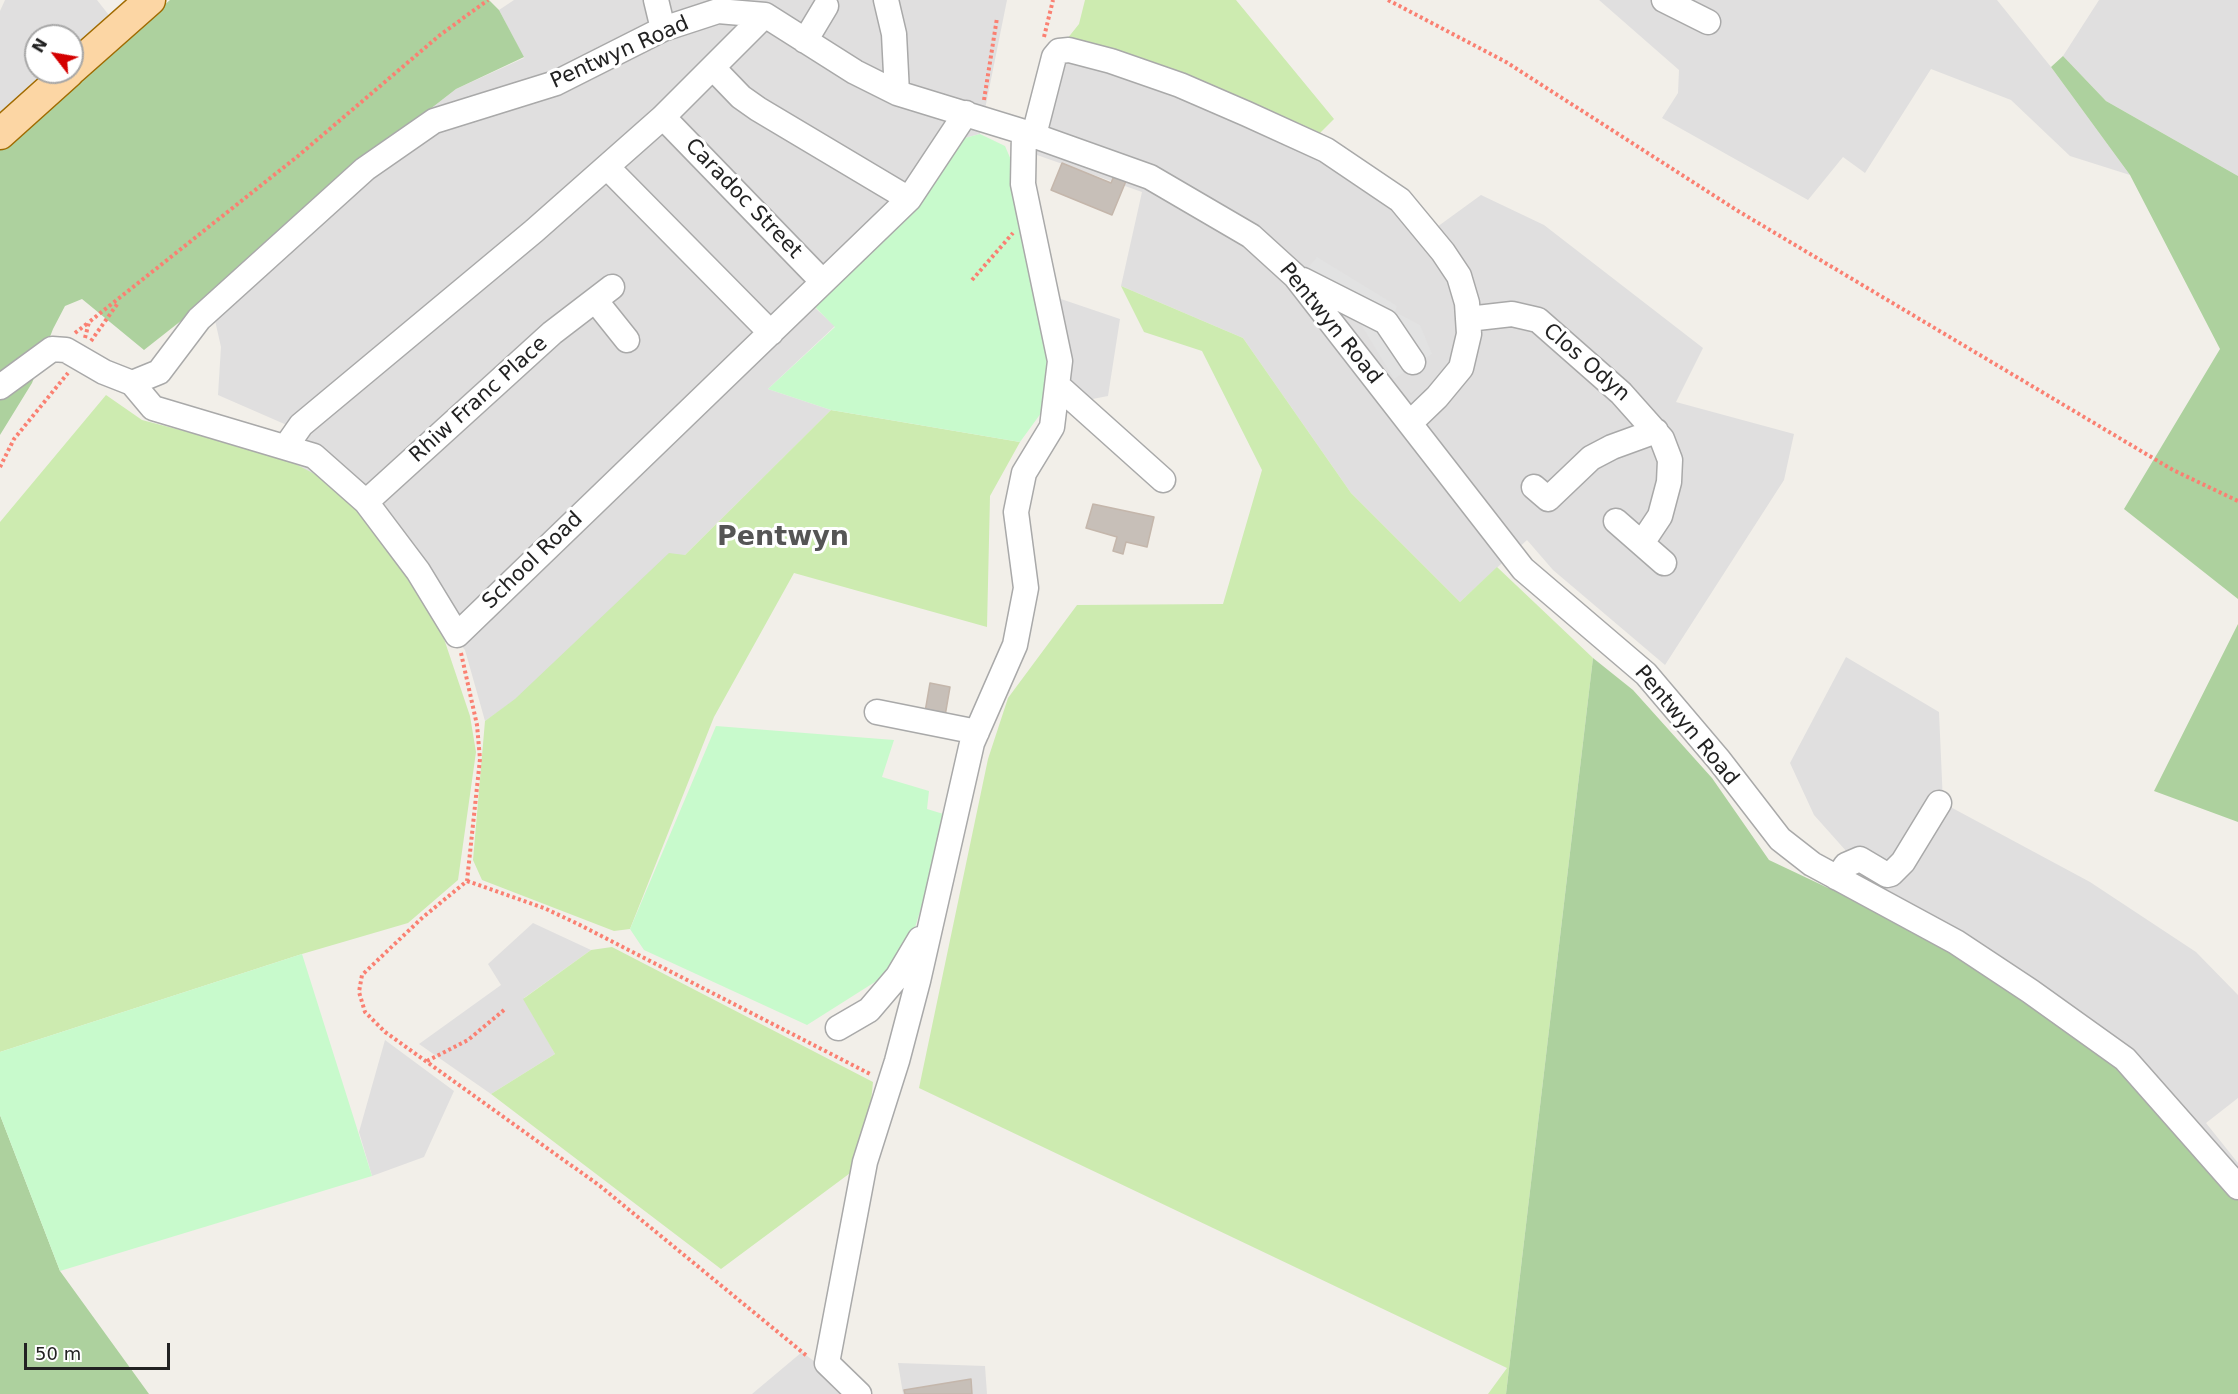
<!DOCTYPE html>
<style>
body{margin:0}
#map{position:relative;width:2238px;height:1394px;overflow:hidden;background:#f2efe9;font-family:"DejaVu Sans",sans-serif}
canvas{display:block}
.north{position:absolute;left:24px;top:24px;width:60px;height:60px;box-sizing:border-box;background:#fff;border:2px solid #a7a7a7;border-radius:50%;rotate:301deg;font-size:16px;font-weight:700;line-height:24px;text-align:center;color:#222}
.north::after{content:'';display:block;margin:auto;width:21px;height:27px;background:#d40000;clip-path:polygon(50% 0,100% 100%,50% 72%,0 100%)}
.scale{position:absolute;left:24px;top:1343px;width:146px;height:27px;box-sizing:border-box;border:3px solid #222;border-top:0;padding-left:8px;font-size:18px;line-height:21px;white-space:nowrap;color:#222;-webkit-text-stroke:4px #fff;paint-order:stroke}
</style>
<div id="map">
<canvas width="2238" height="1394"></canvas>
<div class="north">N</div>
<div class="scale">50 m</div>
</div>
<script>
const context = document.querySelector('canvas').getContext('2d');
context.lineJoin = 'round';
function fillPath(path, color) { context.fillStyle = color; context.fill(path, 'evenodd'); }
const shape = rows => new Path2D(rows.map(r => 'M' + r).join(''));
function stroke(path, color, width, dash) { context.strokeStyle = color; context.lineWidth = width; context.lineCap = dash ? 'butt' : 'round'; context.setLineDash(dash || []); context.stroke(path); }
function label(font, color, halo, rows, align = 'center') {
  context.font = font + ' "DejaVu Sans",sans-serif'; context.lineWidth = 6; context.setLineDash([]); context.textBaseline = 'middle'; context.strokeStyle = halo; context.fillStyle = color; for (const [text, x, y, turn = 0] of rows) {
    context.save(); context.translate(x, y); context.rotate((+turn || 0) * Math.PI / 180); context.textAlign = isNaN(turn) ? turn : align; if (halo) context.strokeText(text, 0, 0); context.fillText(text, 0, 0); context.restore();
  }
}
fillPath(shape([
 [5,0,97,0,127,38,0,148,0,11],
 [36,36,72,36,72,72,36,72],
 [514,0,1007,0,980,134,957,140,814,307,835,326,768,389,831,410,685,555,515,700,485,721,465,650,280,456,289,426,218,395,221,347,210,298,299,211,456,89,524,58,499,10],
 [1599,0,1997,0,2051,67,2130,175,2070,156,2011,100,1931,69,1865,173,1843,157,1808,200,1662,118,1678,93,1679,70],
 [2099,0,2238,0,2238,176,2106,101,2063,56],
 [1051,49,1315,138,1385,174,1437,227,1481,195,1544,225,1703,348,1676,402,1794,434,1784,480,1665,665,1553,570,1527,540,1460,602,1351,493,1243,338,1121,286,1142,192,1037,155,1031,125],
 [1058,298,1120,319,1108,396,1082,401,1070,383],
 [1846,657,1939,712,1943,803,2090,882,2196,952,2238,995,2238,1098,2206,1123,2238,1163,2238,1199,2189,1141,1884,910,1826,887,1847,852,1814,815,1790,763],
 [533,923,591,950,524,998,555,1054,491,1094,419,1044,501,985,488,964],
 [385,1040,454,1091,424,1157,372,1176,359,1132],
 [802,1352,857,1394,752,1394],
 [898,1363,985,1366,987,1394,903,1394]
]), '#e0dfdf');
fillPath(shape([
 [1085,0,1236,0,1334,119,1315,138,1067,39,1079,24],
 [1121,286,1243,338,1351,493,1460,602,1497,567,1593,658,1506,1394,1488,1394,1507,1368,919,1088,988,759,1008,698,1077,605,1223,604,1262,470,1202,351,1144,332],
 [106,395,142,420,280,456,328,481,391,547,438,621,470,716,476,752,458,880,408,923,302,954,0,1052,0,522],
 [831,410,1020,442,990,496,987,627,794,573,714,717,630,929,614,931,482,880,473,860,485,721,515,699,669,553,685,555],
 [612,947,873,1082,865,1162,721,1269,491,1094,555,1054,523,999,591,950]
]), '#cdebb0');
fillPath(shape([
 [170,0,489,0,499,10,524,57,456,89,299,211,210,298,144,350,82,299,65,306,53,329,32,383,0,435,0,148],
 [2063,56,2106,101,2238,176,2238,599,2124,509,2220,349,2130,175,2051,67],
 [2238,624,2238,822,2154,791],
 [1593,658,1633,690,1712,778,1769,860,1826,887,1884,910,2024,996,2116,1064,2189,1141,2238,1199,2238,1394,1506,1394],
 [0,1115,60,1271,149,1394,0,1394]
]), '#add19e');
fillPath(shape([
 [980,134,1005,146,1011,160,1013,184,1056,343,1052,398,1020,442,831,410,768,389,835,327,814,306,957,140],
 [716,726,894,740,882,777,929,791,927,809,950,816,912,937,886,975,807,1025,644,950,630,929],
 [302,954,372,1176,60,1271,0,1115,0,1052]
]), '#c8facc');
fillPath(shape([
 [1317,257,1397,306,1395,312,1420,325,1432,354,1394,379,1357,318,1305,271]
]), '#e2e2e2');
const building = shape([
 [1062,163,1111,183,1114,176,1126,181,1112,215,1051,190,1062,163],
 [1093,504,1154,517,1147,547,1126,542,1123,554,1113,551,1117,537,1086,528,1093,504],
 [930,683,950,687,945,716,925,712,930,683],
 [971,1379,972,1394,905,1394,904,1390,971,1379]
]);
fillPath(building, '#c7bfb8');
stroke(building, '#c4b6ab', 1.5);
const minor = shape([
 [656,0,663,29],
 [886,0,894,34,897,93],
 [1664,0,1708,22],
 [805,41,826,6],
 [713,68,741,97,758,109,909,199],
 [663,117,822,281],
 [1034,135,1054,57,1059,51,1069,50,1111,61,1180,85,1247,114,1326,150,1400,200,1443,252,1459,276,1467,303,1469,334,1461,368,1437,397,1410,423],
 [607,167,771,333],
 [1303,280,1386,322,1413,362],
 [595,300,627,340],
 [1468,319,1512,314,1538,320,1621,393,1662,439,1670,460,1669,482,1660,516,1642,543],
 [132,383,159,372,199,319,365,169,434,121,556,83,663,29,718,11,765,15,855,72,897,93,1024,132,1150,177,1251,236,1295,276,1523,569,1646,674,1719,760,1780,839,1812,864,1956,942,2030,991,2125,1059,2238,1187],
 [1057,385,1163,480],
 [0,387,52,349,66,350,104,372,132,383,153,408,314,456,366,502,418,571,457,635,909,199,966,113],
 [287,445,301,425,534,231,663,117,765,15],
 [1534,487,1548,499,1591,458,1612,447,1656,431],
 [366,502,552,333,612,287],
 [1616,521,1664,563],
 [877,712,977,732],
 [1837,878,1846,865,1860,859,1887,875,1891,874,1903,862,1939,803],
 [838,1028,869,1010,898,976,920,939],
 [859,1394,827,1363,865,1162,897,1061,918,981,972,743,1015,645,1026,588,1016,512,1024,473,1052,427,1060,361,1023,184,1024,132]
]);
const major = shape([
 [72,69,150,0],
 [0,134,69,72]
]);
stroke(minor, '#a9a9a9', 27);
stroke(major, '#a06b00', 33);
stroke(shape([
 [1388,0,1506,62,1738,211,2173,470,2238,501],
 [1044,37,1053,0],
 [984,100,997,18],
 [972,280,1013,233],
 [75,333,88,323],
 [85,338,89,322,298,156,440,35,488,0],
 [91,341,118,303],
 [0,467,14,439,68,373],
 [461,653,477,725,480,759,467,881,422,918,362,975,359,992,365,1012,385,1032,600,1186,807,1356],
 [467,881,544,908,578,924,872,1075],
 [427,1061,468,1040,504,1010]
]), '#fa8072', 4, [3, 3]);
stroke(minor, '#fff', 24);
stroke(major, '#fcd6a4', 30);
label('21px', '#222', '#fff', [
 ["Pentwyn Road",620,53,-24],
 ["Caradoc Street",743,199,46],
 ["Pentwyn Road",1330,324,51],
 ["Clos Odyn",1586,363,41],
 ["Rhiw Franc Place",479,400,-42],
 ["School Road",533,561,-44],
 ["Pentwyn Road",1686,726,50]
]);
label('bold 27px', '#555', '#fff', [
 ["Pentwyn",783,538]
]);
</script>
